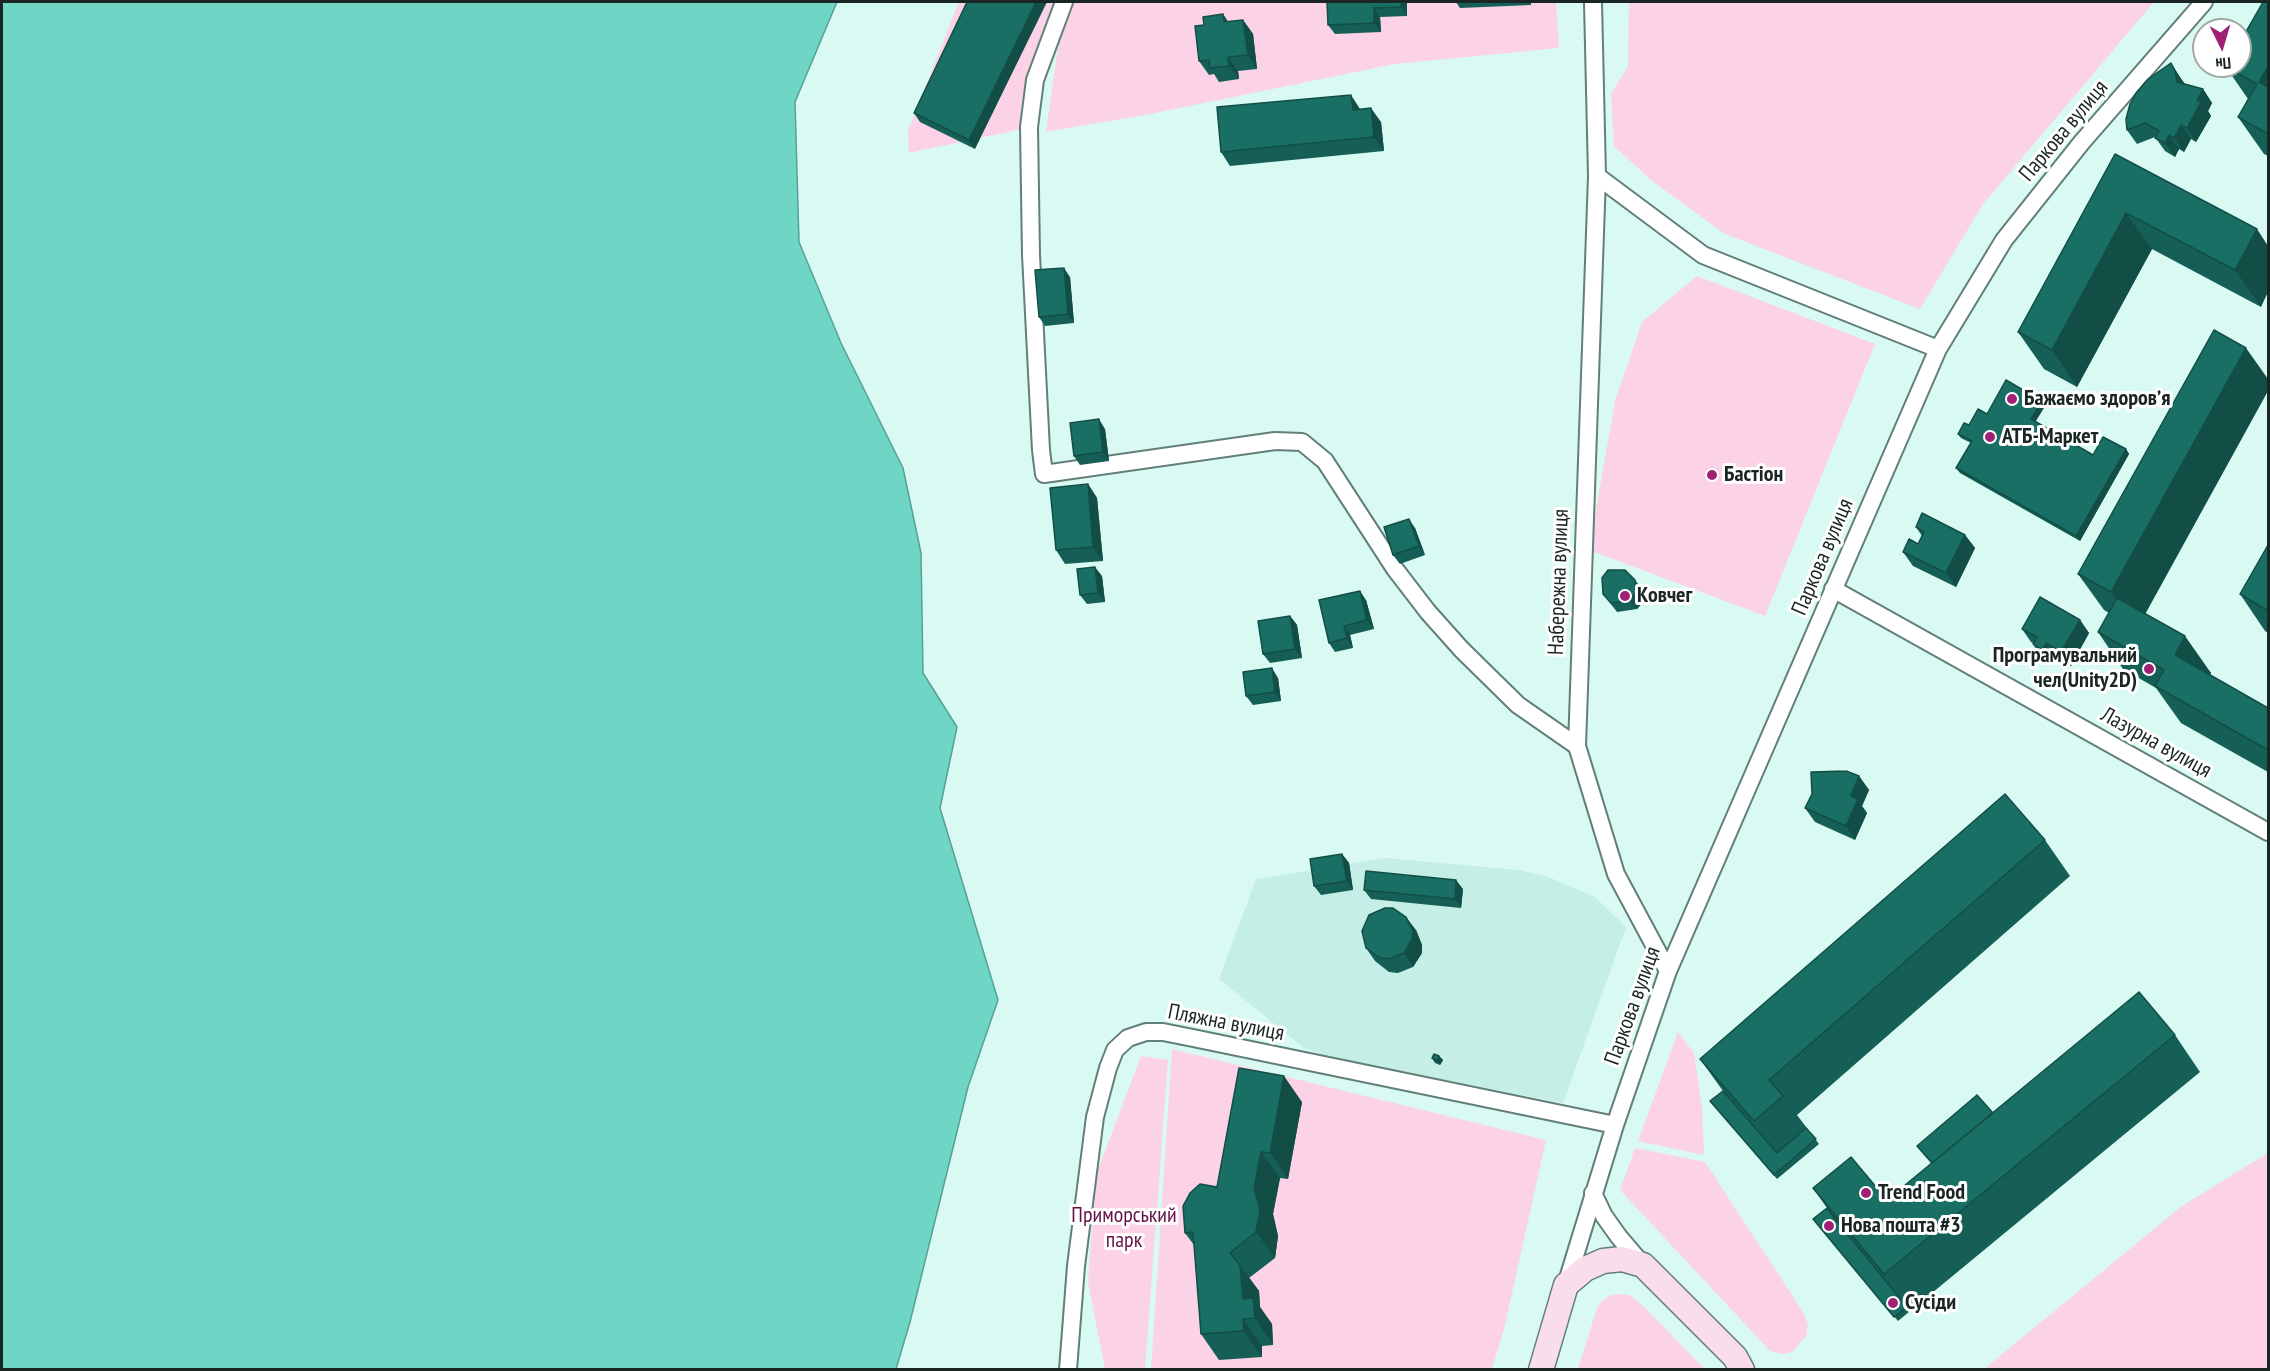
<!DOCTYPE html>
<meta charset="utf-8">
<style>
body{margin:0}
#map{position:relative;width:2270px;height:1371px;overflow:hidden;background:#d9f9f3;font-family:"PT Sans Narrow",sans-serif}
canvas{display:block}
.frame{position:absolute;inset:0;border:3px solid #1a2624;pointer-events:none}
.north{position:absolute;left:2192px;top:18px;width:60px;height:60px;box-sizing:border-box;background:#fff;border:2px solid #a3a8a7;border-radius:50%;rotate:175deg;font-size:16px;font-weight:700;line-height:24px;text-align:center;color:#1a2624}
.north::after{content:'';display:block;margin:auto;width:21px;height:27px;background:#9f2074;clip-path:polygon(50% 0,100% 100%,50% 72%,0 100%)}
</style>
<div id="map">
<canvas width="2270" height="1371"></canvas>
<div class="frame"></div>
<div class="north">Пн</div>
</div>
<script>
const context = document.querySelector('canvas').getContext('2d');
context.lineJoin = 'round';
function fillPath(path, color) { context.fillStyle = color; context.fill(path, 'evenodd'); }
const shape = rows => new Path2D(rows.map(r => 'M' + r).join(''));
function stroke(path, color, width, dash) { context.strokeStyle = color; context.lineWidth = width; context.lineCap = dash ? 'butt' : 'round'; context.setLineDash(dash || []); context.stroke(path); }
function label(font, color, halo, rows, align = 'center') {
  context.font = font + ' "PT Sans Narrow",sans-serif'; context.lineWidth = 6; context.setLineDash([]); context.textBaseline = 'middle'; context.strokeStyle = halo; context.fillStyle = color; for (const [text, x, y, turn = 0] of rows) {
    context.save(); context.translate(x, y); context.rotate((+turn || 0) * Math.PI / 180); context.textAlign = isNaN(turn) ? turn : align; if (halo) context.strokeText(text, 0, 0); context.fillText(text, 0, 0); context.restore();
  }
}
fillPath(shape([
 [1386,858,1518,870,1546,876,1595,897,1626,927,1563,1103,1329,1057,1304,1048,1219,979,1256,879]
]), '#c5eee6');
fillPath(shape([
 [959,2,1053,2,1040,40,1022,129,909,153,908,131],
 [1074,2,1556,2,1559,48,1395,64,1150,114,1046,132,1058,47],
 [1629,2,2154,2,1983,204,1920,309,1725,234,1652,181,1614,146,1611,94,1628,66],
 [1697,276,1875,344,1765,616,1589,550,1615,401,1642,322],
 [1678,1032,1694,1053,1702,1108,1704,1155,1638,1141],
 [1172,1049,1546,1140,1504,1329,1492,1369,1151,1370],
 [1141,1056,1168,1060,1145,1369,1105,1369,1088,1282,1096,1175],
 [1635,1148,1705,1162,1803,1312,1808,1325,1806,1336,1792,1352,1782,1354,1770,1351,1620,1190],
 [2268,1153,2268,1369,1984,1369,2182,1206],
 [1619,1294,1629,1295,1638,1301,1705,1369,1578,1369,1596,1311,1601,1302,1609,1296]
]), '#fcd2e7');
const water = shape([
 [2,2,837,2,795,102,799,242,841,343,903,468,921,553,923,673,957,727,940,808,998,1000,968,1087,910,1322,896,1369,2,1369,2,2]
]);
fillPath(water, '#6fd6c6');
stroke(water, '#56a195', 1.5);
const street = shape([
 [1064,2,1035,80,1029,127,1031,255,1041,450,1044,474,1275,441,1302,442,1325,461,1395,569,1428,612,1462,650,1518,705,1577,746],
 [1593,2,1597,176,1577,746,1616,874,1668,971],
 [1597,176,1703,255,1938,349],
 [1833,589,2268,832],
 [1593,1193,1604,1216,1619,1237,1642,1264],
 [1566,1285,1615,1125,1668,971,1938,349,2004,240,2082,142,2204,2],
 [1068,1370,1076,1266,1095,1117,1108,1068,1115,1050,1128,1038,1146,1032,1163,1032,1193,1038,1615,1125]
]);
const secondary = shape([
 [1541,1370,1566,1285,1585,1269,1603,1261,1622,1259,1643,1265,1735,1357,1742,1370]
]);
stroke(street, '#627f7a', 20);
stroke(secondary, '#627f7a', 27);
stroke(street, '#fff', 16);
stroke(secondary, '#fadded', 24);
fillPath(shape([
 [967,2,975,149,920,122,914,113],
 [1327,2,1407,2,1407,16,1380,17,1381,32,1335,34,1328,25],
 [1456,2,1531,2,1531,5,1460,8],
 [2268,2,2268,156,2264,154,2238,117,2248,99,2226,67],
 [1223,14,1228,22,1243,20,1253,34,1257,69,1238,71,1239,79,1219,82,1214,74,1209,75,1199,61,1204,25],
 [2171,63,2184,84,2203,89,2212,103,2208,111,2211,116,2196,142,2191,139,2184,152,2179,149,2175,157,2165,151,2155,137,2137,144,2127,130],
 [1361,109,1381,122,1384,151,1230,166,1221,152],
 [2115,154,2257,229,2261,307,2152,249,2077,387,2044,369,2018,332],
 [1070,277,1074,323,1045,326,1039,317],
 [2246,348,2145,614,2211,673,2210,675,2268,708,2268,772,2181,723,2156,688,2123,669,2098,632,2109,613,2104,610,2078,574],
 [2045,406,2035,422,2093,455,2126,449,2129,454,2080,541,1960,473,1956,468,1971,443,1961,438,1958,434,1969,425,1987,414],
 [1105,429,1109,461,1080,465,1074,456],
 [1088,484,1097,498,1103,561,1065,564,1056,550],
 [1916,527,1965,535,1975,548,1956,587,1913,566,1903,552,1918,544,1922,536],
 [1415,528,1425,555,1400,564,1393,555],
 [2268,545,2268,633,2265,631,2240,594],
 [1102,576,1105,602,1087,604,1080,595],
 [1642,589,1643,602,1637,609,1617,612,1603,594],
 [1366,600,1374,629,1350,635,1353,648,1335,652,1329,643],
 [1290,616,1297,625,1302,658,1270,663,1263,654],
 [2080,620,2089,633,2071,666,2056,657,2052,664,2042,658,2033,644,2033,643,2031,642,2022,629],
 [1278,678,1281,701,1253,705,1246,696],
 [1859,776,1869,790,1862,806,1867,813,1855,840,1815,822,1805,808],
 [2045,840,2070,876,1797,1115,1819,1144,1777,1179,1710,1101,1723,1091,1700,1059],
 [1342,854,1349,863,1353,890,1321,895,1314,886],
 [1463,889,1461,908,1371,899,1364,890],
 [1416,930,1422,945,1422,953,1413,967,1398,973,1389,972,1375,961,1366,948],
 [2175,1035,2200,1072,1898,1321,1813,1219,1827,1208,1813,1188,1887,1200,1932,1164,1917,1146],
 [1439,1056,1443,1060,1440,1065,1435,1063,1432,1058],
 [1302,1102,1288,1179,1280,1178,1273,1214,1278,1236,1275,1258,1249,1278,1259,1291,1260,1307,1272,1324,1273,1345,1262,1346,1262,1357,1219,1360,1201,1334,1194,1245,1185,1233]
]), '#165f56');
fillPath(shape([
 [1036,2,1047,2,975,149,969,140],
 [1401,2,1407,2,1407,16,1401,7],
 [1374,8,1380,17,1381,32,1374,23],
 [1223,14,1232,28,1224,22],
 [1243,20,1253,34,1257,69,1248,55],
 [1228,57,1238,71,1239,79,1229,66],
 [2171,63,2180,77,2185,84,2177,82],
 [2268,66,2268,96,2259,82],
 [2203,89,2212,103,2208,111,2211,116,2196,142,2187,128,2197,100],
 [1351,95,1360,109,1362,124,1353,110],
 [1371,108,1381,122,1384,151,1374,137],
 [2181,125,2191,139,2184,152,2174,138],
 [2169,135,2179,149,2175,157,2165,143],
 [2126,213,2152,249,2077,387,2052,350],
 [2257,229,2268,246,2268,292,2261,307,2235,270],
 [1064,268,1070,277,1074,323,1068,314],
 [2246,348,2268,379,2268,391,2137,629,2111,592],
 [2042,401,2045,406,2034,424,2031,419],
 [1099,419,1105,429,1109,461,1103,452],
 [2126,449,2129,454,2080,541,2076,536],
 [1088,484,1097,498,1103,561,1093,547],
 [1409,519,1415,528,1425,555,1419,546],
 [1965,535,1975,548,1956,587,1946,573],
 [1095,567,1102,576,1105,602,1098,593],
 [1635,580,1642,589,1643,602,1637,609,1630,600],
 [1360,591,1366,600,1374,629,1367,620],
 [1290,616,1297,625,1302,658,1295,649],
 [2080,620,2089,633,2071,666,2061,652],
 [1344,626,1350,635,1353,648,1347,638],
 [2185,636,2211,673,2201,691,2175,655],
 [2046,643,2056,657,2052,664,2042,650],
 [1272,668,1278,678,1281,701,1275,692],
 [1859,776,1869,790,1862,806,1867,813,1855,840,1846,826,1851,796],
 [1342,854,1349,863,1353,890,1347,881],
 [1456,880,1463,889,1461,908,1455,899],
 [1406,917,1416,930,1422,945,1422,953,1413,967,1404,953],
 [1439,1056,1443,1060,1440,1065,1437,1061],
 [1284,1076,1302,1102,1288,1179,1270,1153],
 [1261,1152,1280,1178,1273,1214,1278,1236,1275,1258,1256,1232,1254,1188],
 [1240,1265,1259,1291,1260,1307,1272,1324,1273,1345,1255,1318,1243,1299],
 [1243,1319,1262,1346,1262,1357,1244,1331]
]), '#124e46');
const building = shape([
 [967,2,1036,2,969,140,914,113,967,2],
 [1327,2,1401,2,1401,7,1374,8,1374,23,1328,25,1327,2],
 [2263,2,2268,2,2268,66,2259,82,2268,87,2268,134,2238,117,2257,84,2226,67,2227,66,2240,66,2240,42,2263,2],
 [1223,14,1224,22,1243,20,1248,55,1228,57,1229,66,1210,68,1209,60,1199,61,1195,26,1204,25,1203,17,1223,14],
 [2171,63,2175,71,2177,82,2203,89,2197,100,2201,102,2187,128,2181,125,2174,138,2169,135,2165,143,2155,138,2159,131,2145,123,2127,130,2126,119,2130,104,2136,93,2148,79,2171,63],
 [1351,95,1353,110,1371,108,1374,137,1221,152,1217,107,1351,95],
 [2115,154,2257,229,2235,270,2126,213,2052,350,2018,332,2115,154],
 [1064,268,1068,314,1039,317,1035,270,1064,268],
 [2214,330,2246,348,2111,592,2078,574,2214,330],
 [2006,380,2042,401,2031,419,2093,455,2103,437,2126,449,2076,536,1956,468,1972,441,1958,434,1964,423,1969,425,1978,409,1987,414,2006,380],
 [1099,419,1103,452,1074,456,1070,423,1099,419],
 [1088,484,1093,547,1056,550,1050,488,1088,484],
 [1922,513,1965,535,1946,573,1903,552,1909,539,1918,544,1924,532,1916,527,1922,513],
 [1409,519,1419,546,1393,555,1384,527,1409,519],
 [2268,545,2268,611,2240,594,2268,545],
 [1095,567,1098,593,1080,595,1077,569,1095,567],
 [1608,570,1625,570,1635,580,1636,593,1630,600,1611,603,1603,594,1602,578,1608,570],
 [1360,591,1367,620,1344,626,1347,638,1329,643,1319,600,1360,591],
 [2040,597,2080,620,2061,652,2046,643,2042,650,2033,644,2037,637,2022,629,2040,597],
 [2117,598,2185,636,2175,655,2268,708,2268,750,2155,686,2164,670,2098,632,2117,598],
 [1290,616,1295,649,1263,654,1258,621,1290,616],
 [1272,668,1275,692,1246,696,1243,672,1272,668],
 [1846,771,1859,776,1851,796,1858,799,1846,826,1805,808,1812,794,1811,772,1846,771],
 [2005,794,2045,840,1769,1080,1783,1096,1754,1121,1700,1059,2005,794],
 [1342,854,1347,881,1314,886,1310,859,1342,854],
 [1366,871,1456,880,1455,899,1364,890,1366,871],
 [1385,908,1393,908,1406,917,1413,931,1412,939,1404,953,1389,959,1380,958,1366,948,1362,931,1369,915,1385,908],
 [2139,992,2175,1035,1884,1274,1813,1188,1851,1157,1887,1200,2139,992],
 [1434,1054,1439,1056,1437,1061,1432,1058,1434,1054],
 [1239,1068,1284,1076,1270,1153,1261,1152,1254,1188,1260,1210,1256,1232,1230,1253,1240,1265,1243,1299,1253,1298,1255,1318,1243,1319,1244,1331,1201,1334,1193,1232,1185,1233,1183,1206,1190,1193,1200,1184,1217,1187,1239,1068],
 [1723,1091,1777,1153,1806,1128,1816,1139,1774,1175,1710,1101,1723,1091],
 [1977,1095,1993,1113,1932,1163,1917,1146,1977,1095],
 [1827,1208,1836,1220,1907,1307,1894,1317,1813,1219,1827,1208]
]);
fillPath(building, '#196f64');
stroke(building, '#124e46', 1.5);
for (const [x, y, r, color] of [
 [2012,399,6,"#9f2074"],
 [1990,437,6,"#9f2074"],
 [1712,475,6,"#9f2074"],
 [1625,596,6,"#9f2074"],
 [2149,669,6,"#9f2074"],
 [1866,1193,6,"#9f2074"],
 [1829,1226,6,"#9f2074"],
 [1893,1303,6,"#9f2074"]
]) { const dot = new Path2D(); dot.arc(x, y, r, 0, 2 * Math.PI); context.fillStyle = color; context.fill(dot); stroke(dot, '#fff', 2); }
label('22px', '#1a2624', '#fff', [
 ["Паркова вулиця",2064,131,-50],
 ["Паркова вулиця",1823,557,-67],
 ["Набережна вулиця",1559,582,-88],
 ["Лазурна вулиця",2156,743,29],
 ["Паркова вулиця",1633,1006,-70],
 ["Пляжна вулиця",1226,1023,11]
]);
label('bold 22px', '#1a2624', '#fff', [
 ["Бажаємо здоровʼя",2024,399],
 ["АТБ-Маркет",2002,437],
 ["Бастіон",1724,475],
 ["Ковчег",1637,596],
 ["Програмувальний",2137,656,"right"],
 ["чел(Unity2D)",2137,681,"right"],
 ["Trend Food",1878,1193],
 ["Нова пошта #3",1841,1226],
 ["Сусіди",1905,1303]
], 'left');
label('22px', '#661249', '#fff', [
 ["Приморський",1124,1216],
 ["парк",1124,1241]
]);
</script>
